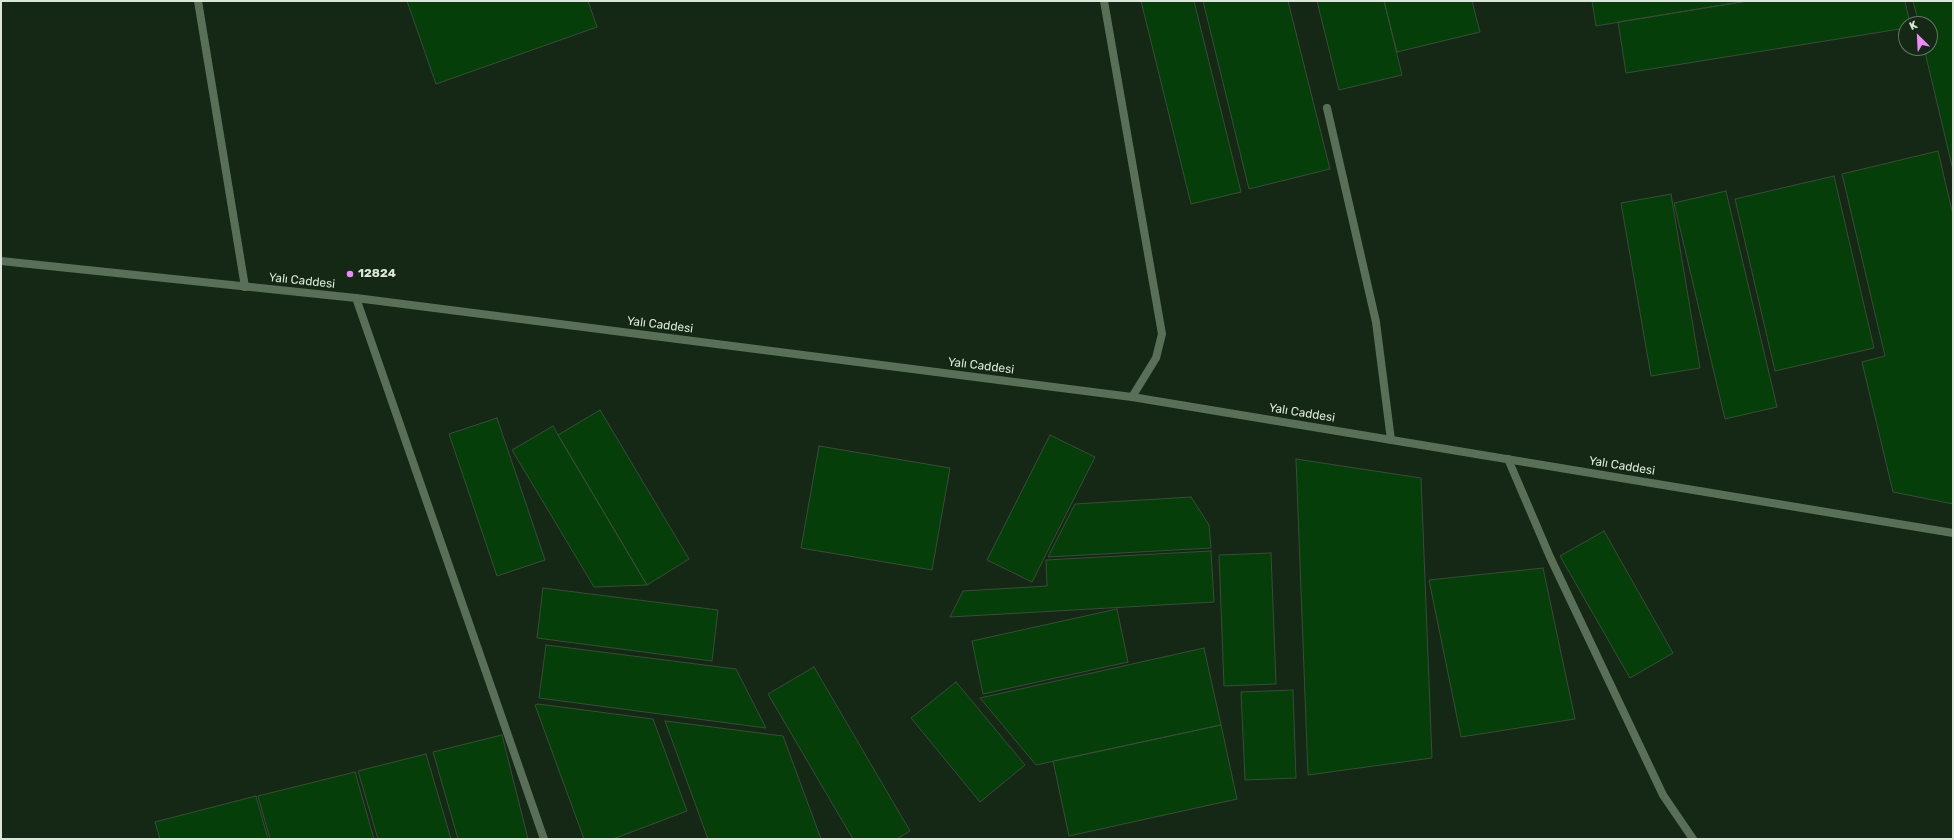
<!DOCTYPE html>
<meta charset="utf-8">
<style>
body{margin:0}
#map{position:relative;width:1954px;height:840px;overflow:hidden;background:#152815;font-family:Rubik,sans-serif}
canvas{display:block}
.frame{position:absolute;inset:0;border:2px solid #dbe7db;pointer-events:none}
.north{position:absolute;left:1898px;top:16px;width:40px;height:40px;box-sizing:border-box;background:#152815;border:1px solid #647464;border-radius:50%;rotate:336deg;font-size:11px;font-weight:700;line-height:16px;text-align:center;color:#dbe7db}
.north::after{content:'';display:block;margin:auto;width:14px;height:18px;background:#ee8bf8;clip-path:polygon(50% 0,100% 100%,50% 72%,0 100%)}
</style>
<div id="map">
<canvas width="1954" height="840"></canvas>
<div class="frame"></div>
<div class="north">K</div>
</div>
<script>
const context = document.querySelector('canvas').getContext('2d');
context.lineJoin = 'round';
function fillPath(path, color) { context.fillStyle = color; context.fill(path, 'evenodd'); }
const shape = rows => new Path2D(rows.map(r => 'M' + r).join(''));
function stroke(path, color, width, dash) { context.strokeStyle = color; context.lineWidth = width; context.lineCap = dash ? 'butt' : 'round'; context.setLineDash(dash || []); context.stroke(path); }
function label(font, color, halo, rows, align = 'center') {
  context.font = font + ' Rubik,sans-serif'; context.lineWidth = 3; context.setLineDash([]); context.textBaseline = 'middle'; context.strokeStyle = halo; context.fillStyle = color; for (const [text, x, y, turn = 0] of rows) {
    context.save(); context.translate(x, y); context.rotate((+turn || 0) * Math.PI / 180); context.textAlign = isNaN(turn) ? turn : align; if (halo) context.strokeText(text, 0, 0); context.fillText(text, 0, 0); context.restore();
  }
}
const building = shape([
 [407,1,588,1,597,27,436,84,407,1],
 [1141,1,1194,1,1241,192,1191,204,1141,1],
 [1203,1,1288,1,1330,169,1249,189,1203,1],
 [1317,1,1384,1,1402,75,1339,90,1317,1],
 [1384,1,1472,1,1480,32,1397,52,1384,1],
 [1592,1,1747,1,1596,26,1592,1],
 [1747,1,1905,1,1910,24,1906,24,1906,28,1626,73,1618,22,1747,1],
 [1913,1,1953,1,1953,170,1924,48,1930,48,1930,24,1919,24,1913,1],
 [1938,151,1953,215,1953,504,1893,492,1862,362,1885,356,1842,174,1938,151],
 [1834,176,1874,348,1775,371,1735,199,1834,176],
 [1726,191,1777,407,1725,419,1674,203,1726,191],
 [1671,194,1700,368,1651,376,1621,203,1671,194],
 [600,410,689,559,647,585,558,435,600,410],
 [497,418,545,560,497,576,449,434,497,418],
 [553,426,558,435,647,585,594,587,512,450,553,426],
 [1050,435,1095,457,1032,582,987,560,1050,435],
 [819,446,950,468,932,570,801,548,819,446],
 [1296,459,1421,478,1432,758,1308,775,1296,459],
 [1191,497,1209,525,1211,548,1048,557,1075,504,1191,497],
 [1604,531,1673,653,1630,678,1560,556,1604,531],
 [1211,551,1214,602,950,617,963,591,1047,586,1046,560,1211,551],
 [1271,553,1276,684,1224,686,1219,555,1271,553],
 [1543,568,1575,719,1461,737,1429,580,1543,568],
 [543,588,718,610,712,661,537,638,543,588],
 [1117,609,1128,662,983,694,972,641,1117,609],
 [546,645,736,669,766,728,539,698,546,645],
 [1204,648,1221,725,1036,765,980,698,1204,648],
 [814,667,910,831,897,839,853,839,768,694,814,667],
 [956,682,1025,765,980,802,911,718,956,682],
 [1293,690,1296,778,1245,780,1241,692,1293,690],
 [538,704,653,719,687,811,613,839,584,839,535,705,538,704],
 [665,721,783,736,821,839,708,839,665,721],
 [1221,725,1237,799,1069,836,1053,761,1221,725],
 [502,735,528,839,458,839,433,752,502,735],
 [426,754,451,839,378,839,358,771,426,754],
 [355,772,374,839,270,839,258,796,355,772],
 [256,796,268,839,160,839,155,822,256,796]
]);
fillPath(building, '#053e09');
stroke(building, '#394c38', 1);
stroke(shape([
 [198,1,245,287],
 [1104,1,1162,334,1156,358,1132,397],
 [1327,108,1376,322,1391,440],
 [356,298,544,839],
 [1508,459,1550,557,1663,795,1693,839]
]), '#596f58', 8);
stroke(shape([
 [1,261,356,298,1132,397,1953,533]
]), '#596f58', 8);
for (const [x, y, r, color] of [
 [350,274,4,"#ee8bf8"]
]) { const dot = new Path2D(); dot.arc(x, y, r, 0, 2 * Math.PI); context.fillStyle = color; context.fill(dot); stroke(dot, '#152815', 1.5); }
label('bold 12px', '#dbe7db', '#152815', [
 ["12824",358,274]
], 'left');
label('12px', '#dbe7db', '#152815', [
 ["Yalı Caddesi",302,281,6],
 ["Yalı Caddesi",660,325,7],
 ["Yalı Caddesi",981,366,7],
 ["Yalı Caddesi",1302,413,9],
 ["Yalı Caddesi",1622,466,9]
]);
</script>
